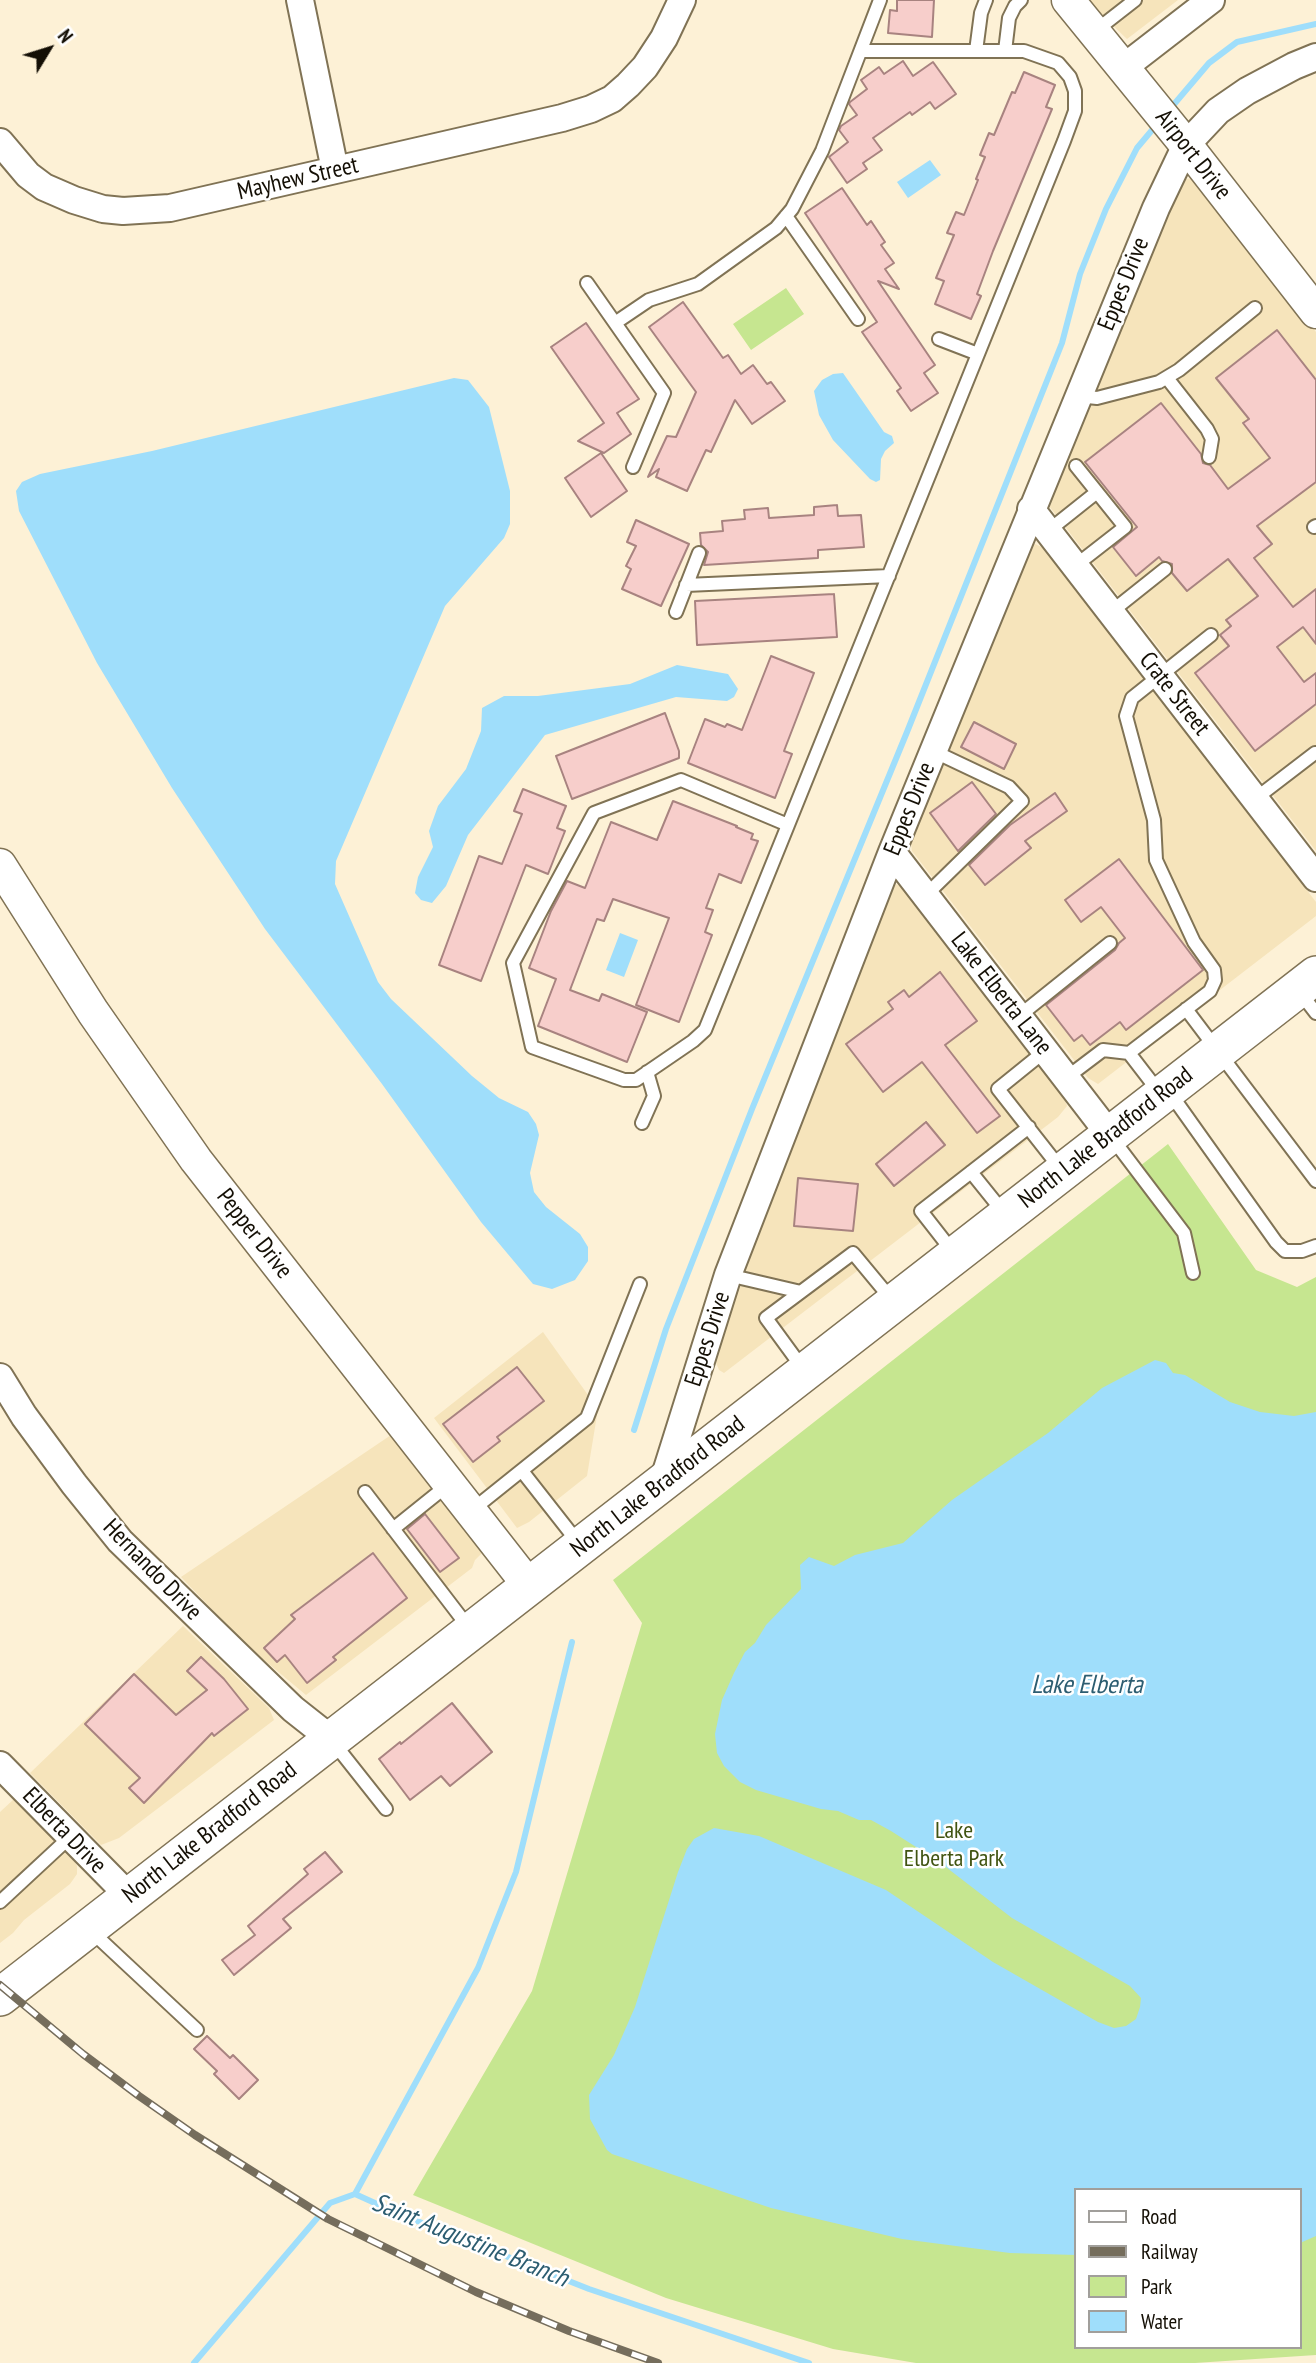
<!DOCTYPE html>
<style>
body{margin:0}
#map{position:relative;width:1316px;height:2363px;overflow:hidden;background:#fdf1d6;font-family:"PT Sans Narrow",sans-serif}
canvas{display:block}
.legend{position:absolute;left:1074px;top:2188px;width:228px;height:161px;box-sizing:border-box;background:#fff;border:2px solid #a19f9b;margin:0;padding:9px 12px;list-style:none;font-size:21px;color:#140f05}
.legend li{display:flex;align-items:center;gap:14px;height:35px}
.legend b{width:35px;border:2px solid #a19f9b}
.north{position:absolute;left:14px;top:14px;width:70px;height:70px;-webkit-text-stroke:5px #fff;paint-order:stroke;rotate:52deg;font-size:19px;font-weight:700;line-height:28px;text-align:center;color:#140f05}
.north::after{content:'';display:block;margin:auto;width:24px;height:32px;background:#140f05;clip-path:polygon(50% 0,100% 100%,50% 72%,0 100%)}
</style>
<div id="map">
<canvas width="1316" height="2363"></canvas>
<ul class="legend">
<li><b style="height:9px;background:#fff"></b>Road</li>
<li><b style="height:9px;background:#756d5c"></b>Railway</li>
<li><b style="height:19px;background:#c6e690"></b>Park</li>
<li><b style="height:19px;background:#9fdefb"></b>Water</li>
</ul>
<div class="north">N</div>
</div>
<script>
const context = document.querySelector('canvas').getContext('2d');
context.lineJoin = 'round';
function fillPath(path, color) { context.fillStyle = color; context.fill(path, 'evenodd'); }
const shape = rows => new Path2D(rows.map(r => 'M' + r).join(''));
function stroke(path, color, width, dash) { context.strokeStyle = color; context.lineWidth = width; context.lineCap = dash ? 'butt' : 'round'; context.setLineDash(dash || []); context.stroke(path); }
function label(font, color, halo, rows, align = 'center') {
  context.font = font + ' "PT Sans Narrow",sans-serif'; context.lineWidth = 5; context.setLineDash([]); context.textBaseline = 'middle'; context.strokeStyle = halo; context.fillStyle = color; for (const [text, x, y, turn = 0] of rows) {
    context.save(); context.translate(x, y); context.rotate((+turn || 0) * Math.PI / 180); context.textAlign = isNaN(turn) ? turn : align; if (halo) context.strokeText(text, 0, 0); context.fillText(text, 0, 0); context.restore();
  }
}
fillPath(shape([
 [1086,0,1178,0,1127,39],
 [1194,178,1201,183,1316,332,1316,851,1049,506,1050,493,1176,187,1186,179],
 [1035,544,1044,548,1316,902,1316,916,1098,1084,1088,1078,912,851,910,836,1025,548],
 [891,884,902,885,1063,1093,1067,1106,1058,1117,724,1373,719,1370,715,1360,723,1321],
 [543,1332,598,1409,587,1476,529,1522,517,1528,434,1418],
 [391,1435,482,1553,475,1560,472,1568,306,1695,246,1645,181,1577],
 [183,1626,269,1708,274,1720,119,1838,101,1845,30,1773],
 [14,1799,73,1857,77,1866,77,1874,70,1884,24,1920,13,1933,0,1943,0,1812]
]), '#f6e4bb');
fillPath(shape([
 [786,288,804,314,751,350,733,324],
 [1168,1144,1256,1270,1297,1287,1316,1277,1316,2355,1195,2363,916,2363,833,2349,666,2298,413,2195,532,1991,642,1623,613,1580],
 [1076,2190,1300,2190,1300,2347,1076,2347]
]), '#c6e690');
fillPath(shape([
 [930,160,941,175,908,198,897,182],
 [843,373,884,432,892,436,894,443,885,451,881,459,880,480,876,482,870,479,833,440,819,415,814,391,822,380,833,374],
 [454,378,468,380,489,407,510,491,510,524,504,538,445,606,336,861,335,884,378,982,391,999,472,1076,499,1098,528,1112,536,1124,539,1135,530,1173,534,1192,546,1207,580,1234,588,1247,588,1261,575,1280,552,1289,533,1284,481,1222,382,1084,265,929,172,788,97,663,19,511,16,491,22,482,40,474,152,451],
 [677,665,728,674,738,689,734,697,727,701,676,697,545,735,468,835,446,886,432,903,421,900,415,893,418,877,433,847,429,831,438,806,466,769,481,731,482,708,504,696,538,696,630,684],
 [620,933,638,940,624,977,606,970],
 [1155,1360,1166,1363,1173,1373,1185,1375,1230,1402,1260,1412,1294,1416,1316,1412,1316,2236,1300,2243,1300,2190,1076,2190,1076,2255,1010,2253,902,2239,771,2208,612,2154,607,2150,590,2119,589,2095,614,2055,635,2007,678,1872,687,1849,694,1839,714,1828,759,1836,886,1890,993,1962,1098,2022,1114,2028,1126,2026,1136,2019,1140,2007,1141,1998,1130,1986,1012,1918,938,1861,891,1831,871,1820,859,1820,838,1811,821,1809,756,1790,740,1782,724,1766,717,1753,715,1734,722,1700,734,1673,745,1652,755,1643,766,1625,801,1589,800,1565,809,1557,834,1566,855,1555,903,1543,952,1500,1048,1433,1102,1388]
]), '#9fdefb');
stroke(shape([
 [1170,109,1209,63,1237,42,1316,24],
 [634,1430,666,1329,752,1109,907,732,1062,343,1080,274,1106,209,1137,148,1158,123],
 [355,2194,478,1968,516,1872,572,1642],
 [194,2363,330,2203,355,2194,397,2213,589,2289,809,2363]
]), '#9fdefb', 6);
const building = shape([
 [897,0,934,0,932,37,888,33,890,10,897,11,897,0],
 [903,61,913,76,933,62,956,94,935,109,930,102,912,115,910,112,873,138,882,150,863,163,867,169,847,183,829,157,848,142,839,130,841,126,857,115,849,104,850,102,867,89,861,80,879,67,884,74,903,61],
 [1024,72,1055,85,1046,107,1052,109,993,251,977,294,981,296,971,319,935,304,944,281,936,278,954,235,947,233,956,212,964,215,978,180,976,179,985,157,980,155,989,133,994,135,1012,92,1015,93,1024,72],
 [842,188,867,225,871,221,885,242,881,245,894,263,885,269,899,289,878,281,935,365,924,373,938,393,911,411,897,391,901,388,862,332,877,322,805,213,842,188],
 [683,302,723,358,728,355,741,374,753,365,767,384,771,382,785,401,752,424,735,400,711,452,706,450,687,491,656,477,659,469,648,477,667,436,676,437,696,392,649,327,683,302],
 [586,323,639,399,617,413,631,434,604,453,578,441,604,423,551,347,586,323],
 [1277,330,1316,380,1316,482,1257,526,1272,544,1254,558,1293,607,1316,589,1316,644,1303,627,1277,647,1304,682,1316,673,1316,704,1255,751,1195,673,1229,646,1220,635,1231,626,1226,620,1258,596,1228,559,1187,591,1172,573,1172,564,1162,561,1159,557,1136,576,1113,547,1137,527,1085,462,1161,403,1201,454,1203,463,1210,465,1228,489,1270,458,1243,423,1249,419,1216,378,1277,330],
 [601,453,627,491,591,517,565,478,601,453],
 [837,505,838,516,861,515,864,547,818,550,818,558,704,565,708,552,701,545,700,533,723,531,722,521,745,519,744,510,768,508,769,518,814,515,814,507,837,505],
 [636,520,689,544,661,606,622,589,631,569,626,566,636,546,627,542,636,520],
 [834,594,837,637,697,645,695,601,834,594],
 [771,656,814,673,784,751,792,754,775,798,688,763,705,719,725,727,727,724,742,730,771,656],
 [665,713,679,751,679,758,572,799,556,756,665,713],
 [974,722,1016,744,1004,769,961,747,974,722],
 [972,782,996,814,958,851,930,813,972,782],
 [523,789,566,806,557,828,565,831,548,874,526,865,481,981,439,965,479,856,502,864,522,814,514,811,523,789],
 [1055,793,1067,811,1025,841,1031,848,985,885,969,865,1010,825,1055,793],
 [673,801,737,826,736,827,753,834,751,839,758,841,741,883,719,874,706,908,713,910,705,932,712,935,679,1022,636,1005,669,918,613,899,604,921,597,919,570,990,599,1001,602,994,647,1012,627,1062,538,1026,556,979,529,968,551,911,567,881,585,888,611,822,657,840,673,801],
 [1119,859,1203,970,1126,1030,1120,1022,1090,1045,1082,1035,1074,1041,1046,1005,1115,950,1119,943,1125,938,1101,907,1081,922,1065,900,1119,859],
 [940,972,977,1021,945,1045,1000,1116,977,1133,922,1062,883,1092,846,1044,893,1009,888,1002,904,990,909,997,940,972],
 [926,1122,945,1145,894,1186,876,1164,926,1122],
 [798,1178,858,1184,853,1231,794,1226,798,1178],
 [517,1367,544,1401,497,1437,500,1441,473,1462,443,1424,517,1367],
 [425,1514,459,1558,440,1572,407,1529,425,1514],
 [373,1553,407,1598,333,1657,336,1660,307,1683,285,1655,277,1662,264,1648,295,1619,291,1615,373,1553],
 [201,1657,224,1679,248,1709,214,1736,212,1733,144,1803,129,1788,140,1778,85,1724,134,1674,176,1715,207,1690,187,1671,201,1657],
 [452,1703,492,1752,450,1786,441,1776,410,1800,379,1759,400,1742,401,1744,452,1703],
 [325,1852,342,1872,283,1919,291,1928,234,1975,222,1960,255,1935,248,1926,308,1874,304,1869,325,1852],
 [207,2036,230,2058,233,2055,258,2080,239,2099,214,2074,217,2071,194,2049,207,2036]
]);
fillPath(building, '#f7cecb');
stroke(building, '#a88380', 2);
const service = shape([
 [1094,32,1135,0],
 [976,51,981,13,986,0],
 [1005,51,1009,18,1015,6,1021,0],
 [786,216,858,319],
 [587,283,664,393,633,467],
 [615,323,649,300,698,284,776,228,792,209,822,151,880,0],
 [939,339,978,354],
 [1167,378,1207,429,1212,439,1209,457],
 [1078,396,1097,398,1159,382,1179,370,1255,308],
 [1314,527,1316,526],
 [1048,531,1097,492],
 [1075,566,1125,527,1076,466],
 [686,585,889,576],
 [676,612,699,553],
 [1111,612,1165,569],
 [1255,799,1315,753],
 [788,825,681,780,594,813,513,963,532,1047,624,1080,636,1080,693,1041,705,1030,788,825,978,354,1064,141,1075,111,1075,91,1070,77,1058,63,1024,51,862,51],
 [925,896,1022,801,1009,787,933,751],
 [1299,991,1316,1013],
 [1186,1009,1316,1181],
 [1019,1016,1110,943],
 [1045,1051,998,1089,1060,1168],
 [1129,1053,1159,1092],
 [1066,1078,1103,1050,1129,1053,1210,991,1215,980,1214,970,1194,942,1156,860,1154,820,1126,716,1132,698,1211,635],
 [1170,1093,1276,1242,1285,1251,1302,1251,1316,1246],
 [642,1123,654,1096,647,1072],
 [1112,1138,1184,1233,1193,1273],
 [971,1172,1004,1213],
 [953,1252,921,1211,1029,1127],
 [728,1275,801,1292],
 [804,1370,766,1318,853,1253,892,1300],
 [522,1471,580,1545],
 [365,1492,469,1628],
 [471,1511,587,1418,640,1284],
 [393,1529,449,1484],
 [333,1742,386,1809],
 [0,1902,70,1837],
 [91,1931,197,2030]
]);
const minor = shape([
 [300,0,335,170],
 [1123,68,1211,0],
 [0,142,28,175,44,187,74,200,103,209,123,211,170,208,562,118,591,109,612,99,628,85,645,67,664,38,682,0],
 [1031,509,1316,878],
 [892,852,1110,1135],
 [0,1377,24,1416,74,1484,120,1541,293,1709,331,1739],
 [662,1485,728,1275,892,852,1156,208,1186,145,1218,111,1247,91,1294,66,1316,57],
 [0,1765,129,1896]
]);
const tertiary = shape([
 [1068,0,1186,145,1316,312],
 [0,865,93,1012,196,1160,530,1587]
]);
const secondary = shape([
 [0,1997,1316,975]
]);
stroke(service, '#807355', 16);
stroke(minor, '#807355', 30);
stroke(tertiary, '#807355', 35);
stroke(secondary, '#807355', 40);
stroke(service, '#fff', 12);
stroke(minor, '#fff', 26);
stroke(tertiary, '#fff', 32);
stroke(secondary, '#fff', 37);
const rail = shape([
 [0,1985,83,2054,139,2096,195,2135,328,2219,476,2292,569,2331,658,2363]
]);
stroke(rail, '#756d5c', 8);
stroke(rail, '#fff', 5, [16]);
label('24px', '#140f05', '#fff', [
 ["Airport Drive",1193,155,52],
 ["Mayhew Street",298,179,-13],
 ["Eppes Drive",1124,284,-68],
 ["Crate Street",1174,694,52],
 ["Eppes Drive",910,809,-68],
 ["Lake Elberta Lane",1001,994,52],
 ["North Lake Bradford Road",1106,1138,-38],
 ["Pepper Drive",254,1234,52],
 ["Eppes Drive",708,1339,-72],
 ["North Lake Bradford Road",658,1487,-38],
 ["Hernando Drive",152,1570,46],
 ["Elberta Drive",64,1831,46],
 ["North Lake Bradford Road",210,1833,-38]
]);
label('24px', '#405412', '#fff', [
 ["Lake",954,1831],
 ["Elberta Park",954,1859]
]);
label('italic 26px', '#2c5d71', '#fff', [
 ["Lake Elberta",1087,1686],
 ["Saint Augustine Branch",470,2241,22]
]);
</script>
